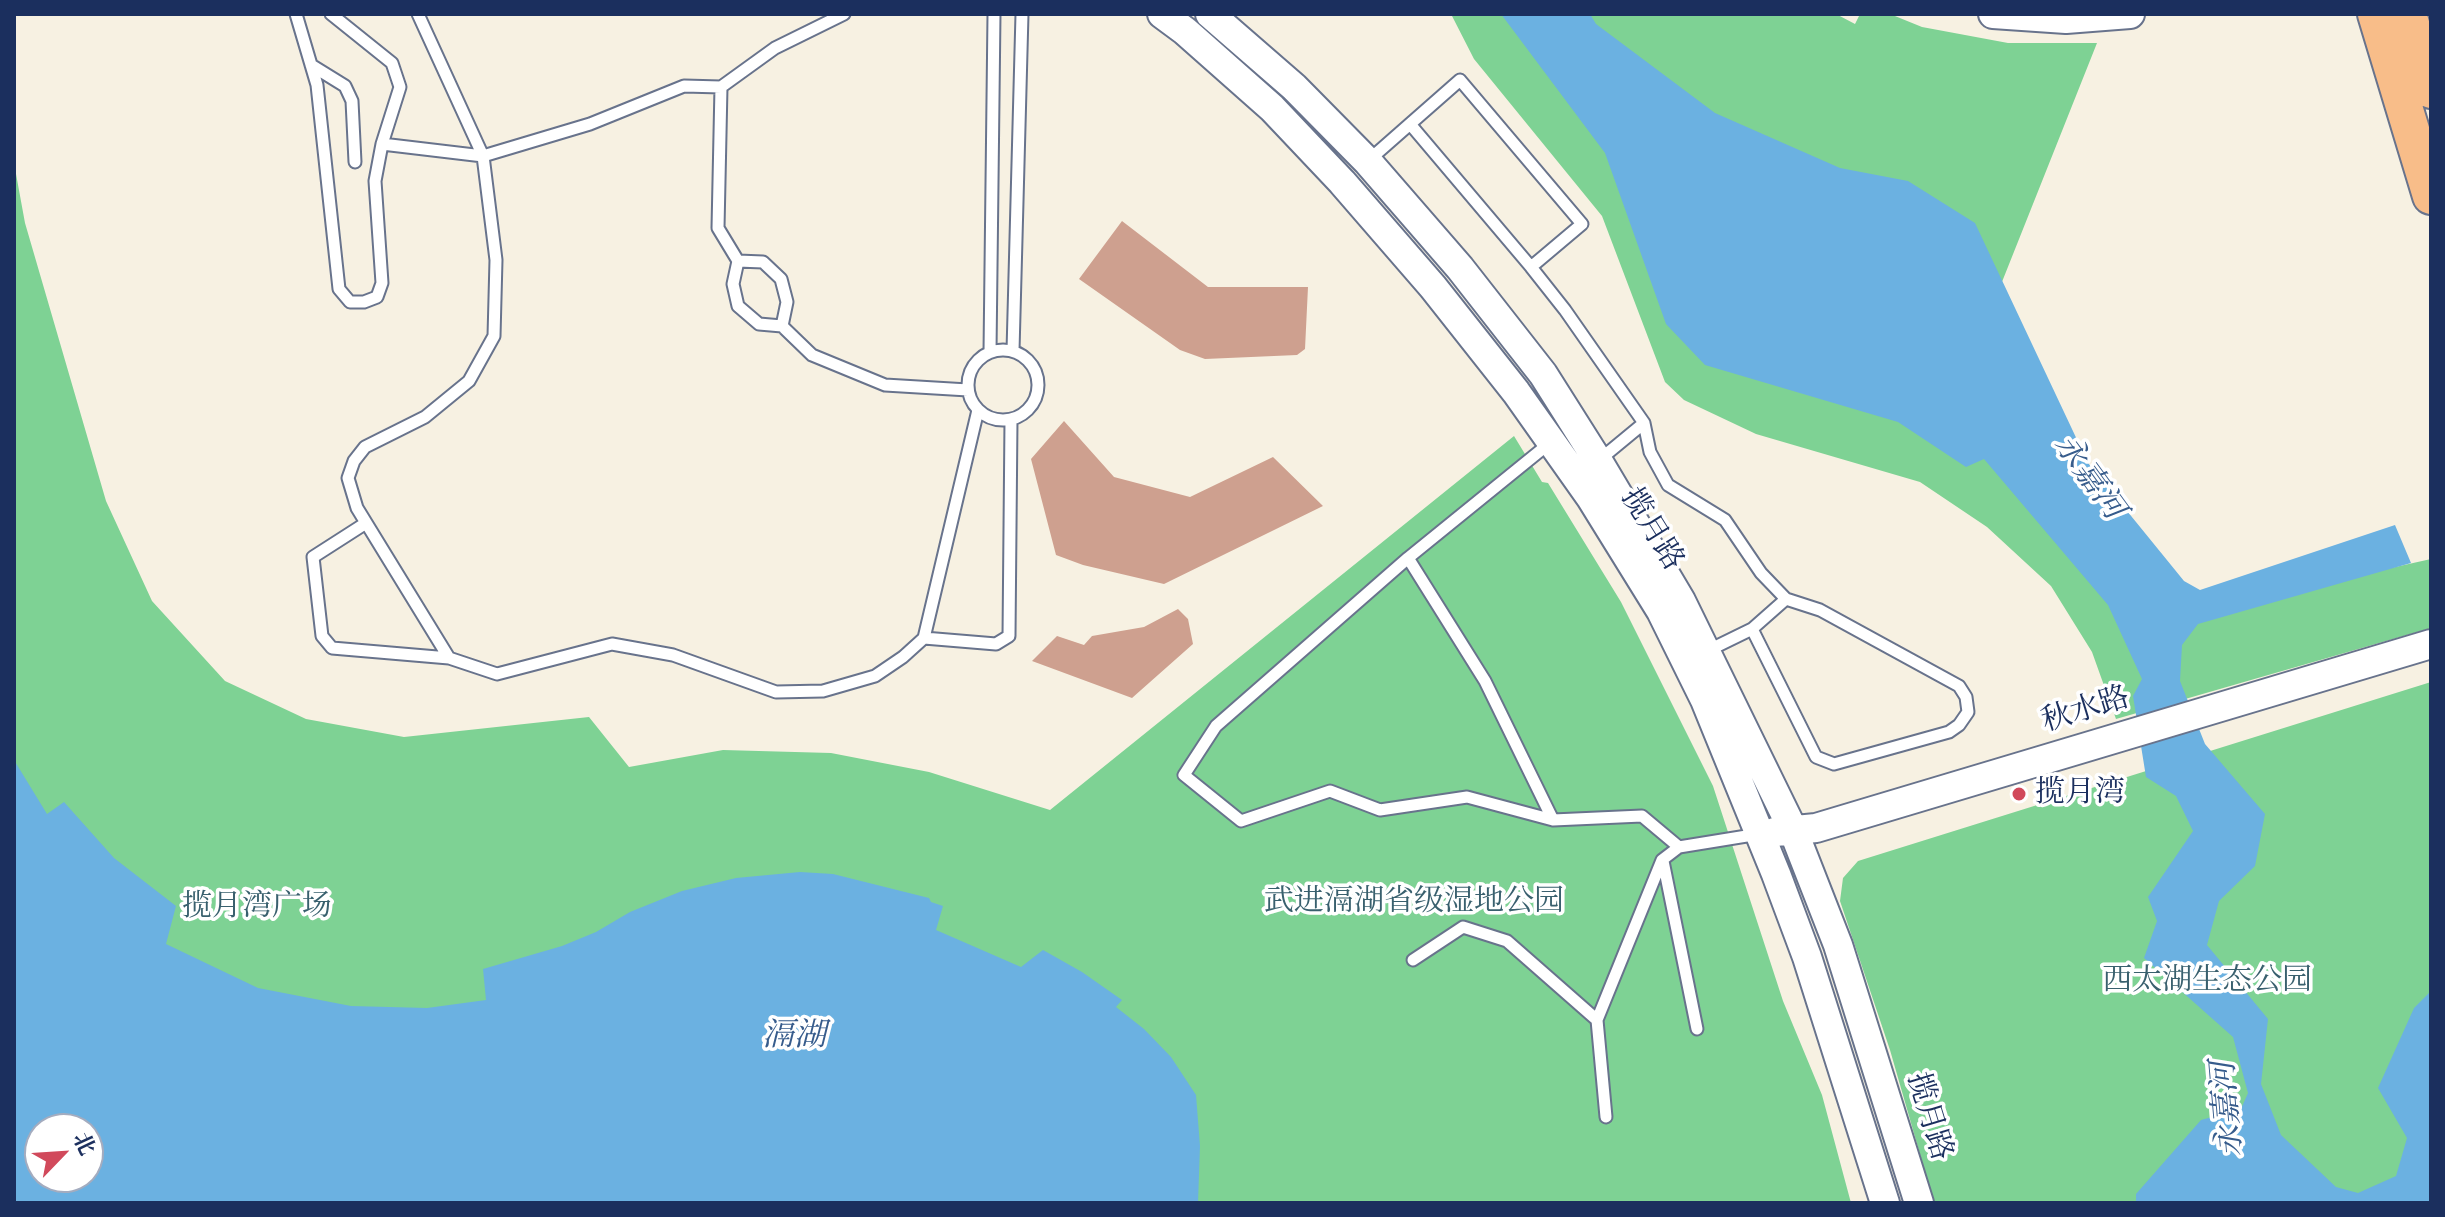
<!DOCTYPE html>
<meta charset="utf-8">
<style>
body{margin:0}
#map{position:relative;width:2445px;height:1217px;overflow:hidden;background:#f7f1e2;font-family:Cardo,"Noto Serif SC",serif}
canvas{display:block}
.frame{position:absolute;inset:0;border:16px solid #1b2f5e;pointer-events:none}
.north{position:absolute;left:24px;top:1113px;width:80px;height:80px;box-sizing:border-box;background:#fff;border:2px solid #a4acbf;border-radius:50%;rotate:65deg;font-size:22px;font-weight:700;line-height:32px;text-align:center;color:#1b2f5e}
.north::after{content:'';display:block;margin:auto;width:28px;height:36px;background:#d1495b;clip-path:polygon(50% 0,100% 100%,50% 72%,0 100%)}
</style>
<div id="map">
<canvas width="2445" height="1217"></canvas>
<div class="frame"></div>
<div class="north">北</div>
</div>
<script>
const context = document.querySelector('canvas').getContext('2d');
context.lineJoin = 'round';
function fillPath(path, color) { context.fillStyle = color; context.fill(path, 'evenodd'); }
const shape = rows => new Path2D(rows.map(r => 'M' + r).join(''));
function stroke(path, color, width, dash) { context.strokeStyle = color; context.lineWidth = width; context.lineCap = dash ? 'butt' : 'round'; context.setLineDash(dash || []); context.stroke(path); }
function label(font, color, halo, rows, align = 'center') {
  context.font = font + ' Cardo,"Noto Serif SC",serif'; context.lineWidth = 7; context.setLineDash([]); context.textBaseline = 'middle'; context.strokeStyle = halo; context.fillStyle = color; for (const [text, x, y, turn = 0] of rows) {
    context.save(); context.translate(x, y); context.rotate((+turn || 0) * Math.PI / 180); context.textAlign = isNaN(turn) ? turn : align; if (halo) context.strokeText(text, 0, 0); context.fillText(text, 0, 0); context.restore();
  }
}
fillPath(shape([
 [1451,14,1836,14,1855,24,1860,14,1890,14,1922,27,2008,43,2097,43,1959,390,2159,620,2431,559,2431,628,2116,719,2092,652,2051,586,1987,527,1920,482,1756,434,1684,400,1665,382,1602,216,1474,59],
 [14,163,25,223,106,501,152,601,225,681,306,719,404,737,589,717,629,767,723,750,831,753,929,772,1050,810,1514,436,1542,482,1548,483,1621,602,1713,786,1783,1001,1822,1095,1851,1203,14,1203],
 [40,1129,88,1129,88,1177,40,1177],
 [2431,682,2431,1203,1934,1203,1890,1050,1840,901,1843,878,1858,861]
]), '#7ed294');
fillPath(shape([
 [1501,14,1590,14,1596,24,1715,113,1840,168,1908,181,1975,223,2088,463,2184,581,2200,590,2395,525,2411,563,2198,624,2182,645,2180,681,2205,744,2265,814,2255,866,2219,901,2207,945,2268,1019,2261,1084,2281,1135,2336,1187,2358,1193,2396,1176,2407,1138,2378,1088,2414,1008,2431,991,2431,1203,2136,1203,2136,1194,2201,1120,2241,1109,2248,1093,2233,1037,2144,958,2157,921,2148,897,2193,831,2176,796,2146,777,2133,696,2142,679,2108,605,1984,459,1966,467,1898,422,1705,365,1666,324,1605,153],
 [14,760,47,814,64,802,114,858,176,906,166,944,258,988,351,1006,427,1008,486,1000,483,969,562,946,596,932,630,912,682,891,736,878,800,872,833,874,929,898,931,902,943,906,936,930,1021,967,1043,950,1082,972,1122,1000,1116,1007,1144,1029,1171,1057,1196,1095,1200,1146,1198,1203,14,1203],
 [40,1129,88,1129,88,1177,40,1177]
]), '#6bb1e1');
fillPath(shape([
 [1122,221,1208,287,1308,287,1305,349,1297,355,1205,359,1180,350,1079,279],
 [1064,421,1114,477,1190,497,1273,457,1323,506,1164,584,1083,565,1056,555,1031,459],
 [1178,609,1188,619,1193,644,1132,698,1032,661,1057,636,1084,645,1092,636,1144,627]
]), '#cea08f');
const service = shape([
 [296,14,317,85,339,289,350,302,364,302,377,297,382,283,375,181,382,144,400,87,392,63,331,14],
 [418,14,483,156,496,260,494,336,469,381,425,417,365,447,354,461,348,478,357,508,449,658,497,674,612,644,673,655,776,692,823,691,875,676,903,657,924,638,978,410],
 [311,65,345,86,352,101,355,162],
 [721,87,718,228,738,261,733,284,738,306,759,324,782,326,812,355,885,385,968,390],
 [1410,124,1531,267,1565,310,1644,423,1598,461],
 [382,144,483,156,590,124,684,86,721,87,775,48,844,14],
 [1369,160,1460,80,1582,224,1531,267],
 [738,261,763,262,781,279,787,302,782,326],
 '968 385a35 35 0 1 1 70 0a35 35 0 1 1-70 0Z',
 [1013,351,1022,14],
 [990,352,994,14],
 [1644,423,1650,452,1668,485,1725,520,1761,573,1786,599,1820,610,1959,686,1966,697,1968,712,1959,725,1949,732,1834,764,1816,757,1752,629],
 [1551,442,1408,558,1216,726,1184,775,1241,821,1330,791,1380,810,1467,797,1553,820,1642,816,1679,847,1759,834],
 [366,523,313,557,322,636,332,648,449,658],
 [1408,558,1485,681,1553,820],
 [924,638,996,644,1009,636,1011,420],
 [1707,651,1752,629,1786,599],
 [1663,861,1697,1029],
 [1413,960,1463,927,1507,941,1597,1020],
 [1606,1117,1597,1020,1662,860,1679,847]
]);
const tertiary = shape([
 [1162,14,1185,31,1272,108,1342,182,1433,287,1516,392,1591,498,1661,611,1705,700,1776,874,1807,957,1885,1203],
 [1210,14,1294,87,1368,162,1460,268,1543,374,1598,461,1681,601,1793,830,1838,945,1919,1203],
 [1993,14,2066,19,2130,14],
 [1775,832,1816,828,2431,644]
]);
const primary = shape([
 [2376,14,2431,196],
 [2408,14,2431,90]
]);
stroke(service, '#68738c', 15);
stroke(tertiary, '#68738c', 32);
stroke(primary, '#68738c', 40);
stroke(service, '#fff', 11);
stroke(tertiary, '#fff', 28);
stroke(primary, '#f8bd89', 36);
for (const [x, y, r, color] of [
 [2019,794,8,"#d1495b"]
]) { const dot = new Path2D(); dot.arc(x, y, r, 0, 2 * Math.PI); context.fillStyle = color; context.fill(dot); stroke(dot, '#fff', 3); }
label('30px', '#1b2f5e', '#fff', [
 ["揽月路",1651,530,58],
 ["秋水路",2086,711,-17],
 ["揽月路",1928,1117,73]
]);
label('30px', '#1b2f5e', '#fff', [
 ["揽月湾",2035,794]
], 'left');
label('30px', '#39606e', '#fff', [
 ["武进滆湖省级湿地公园",1414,903],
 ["揽月湾广场",257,908],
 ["西太湖生态公园",2207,982]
]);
label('italic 32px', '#375c8c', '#fff', [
 ["永嘉河",2088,478,54],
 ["滆湖",794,1038],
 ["永嘉河",2229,1109,-95]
]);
</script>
